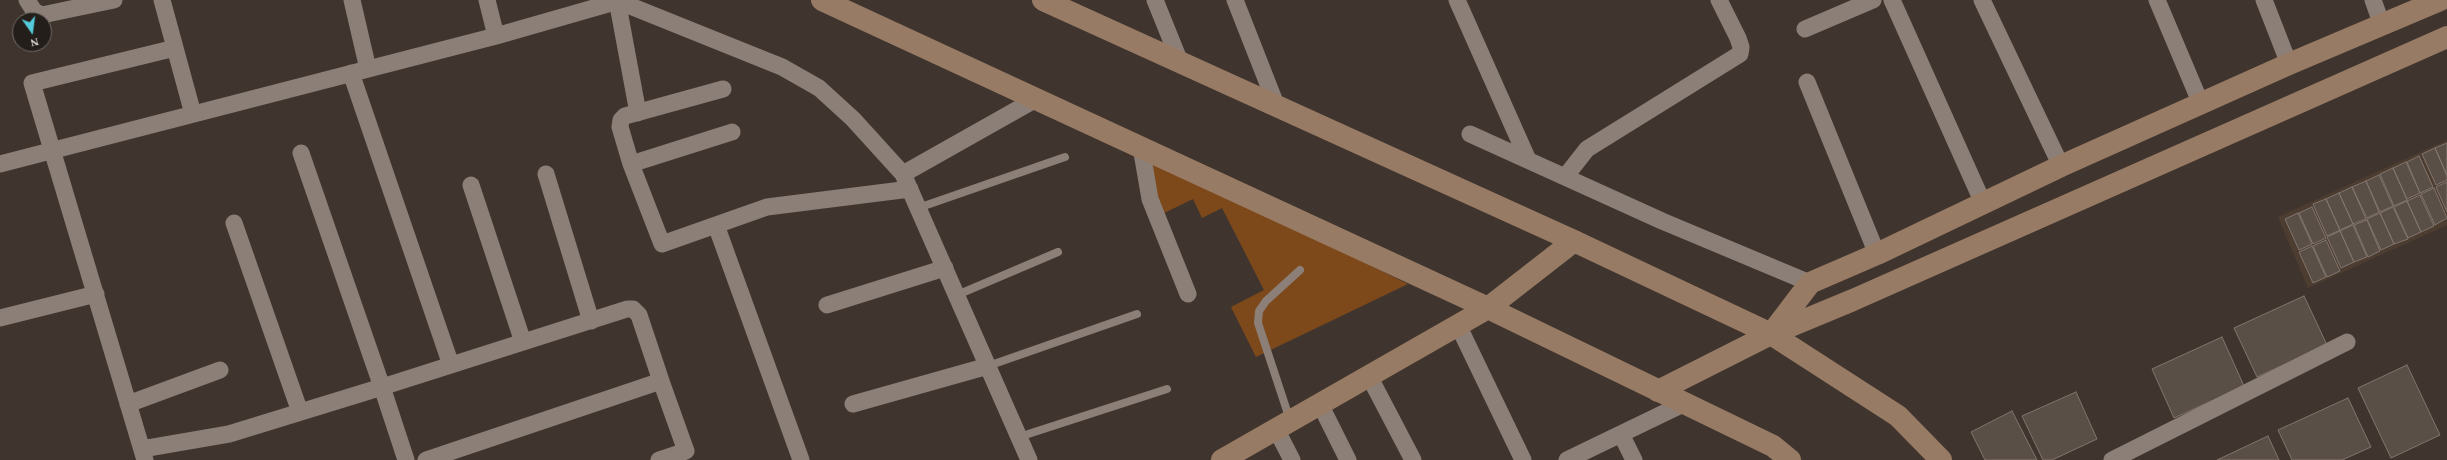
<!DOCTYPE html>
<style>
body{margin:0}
#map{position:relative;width:2447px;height:460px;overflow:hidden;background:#40352e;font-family:"Times New Roman",serif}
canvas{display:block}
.north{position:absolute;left:12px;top:12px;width:40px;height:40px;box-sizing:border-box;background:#231e1a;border:1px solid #6f6a65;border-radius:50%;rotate:166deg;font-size:11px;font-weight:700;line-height:16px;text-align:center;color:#e1dbd6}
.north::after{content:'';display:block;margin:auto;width:14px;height:18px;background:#53cbdb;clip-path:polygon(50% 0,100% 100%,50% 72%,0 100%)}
</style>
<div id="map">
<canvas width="2447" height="460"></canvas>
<div class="north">N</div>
</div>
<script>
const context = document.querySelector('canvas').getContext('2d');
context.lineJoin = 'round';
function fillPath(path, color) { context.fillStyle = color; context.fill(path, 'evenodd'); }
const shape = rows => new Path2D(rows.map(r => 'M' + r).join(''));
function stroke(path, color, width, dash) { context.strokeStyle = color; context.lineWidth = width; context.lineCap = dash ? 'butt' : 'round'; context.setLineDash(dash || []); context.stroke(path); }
fillPath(shape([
 [2447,140,2447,225,2308,288,2278,217]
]), '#4d3d31');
fillPath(shape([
 [1144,154,1408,284,1256,357,1231,307,1264,290,1222,208,1202,218,1193,199,1158,216]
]), '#7d491b');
const building = shape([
 [2447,143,2447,175,2435,148,2447,143],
 [2435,148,2447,176,2447,180,2436,185,2422,154,2435,148],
 [2419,156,2433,187,2420,193,2407,162,2419,156],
 [2406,162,2420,193,2407,199,2393,168,2406,162],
 [2393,168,2407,200,2394,206,2380,174,2393,168],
 [2379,175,2393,206,2380,212,2366,181,2379,175],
 [2366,181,2379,212,2367,218,2352,187,2366,181],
 [2447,182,2447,212,2436,187,2447,182],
 [2352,187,2366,219,2353,224,2339,193,2352,187],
 [2434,188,2447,218,2435,225,2421,194,2434,188],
 [2339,193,2353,224,2340,230,2326,199,2339,193],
 [2420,195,2434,226,2421,232,2407,201,2420,195],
 [2326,199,2340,230,2327,236,2313,204,2326,199],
 [2407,201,2421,232,2408,238,2394,207,2407,201],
 [2312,207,2326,238,2313,244,2299,213,2312,207],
 [2393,207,2408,239,2394,244,2380,213,2393,207],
 [2298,213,2312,244,2299,250,2285,219,2298,213],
 [2380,213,2394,244,2381,250,2367,219,2380,213],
 [2367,220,2380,251,2368,257,2354,225,2367,220],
 [2353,225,2367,257,2354,262,2340,231,2353,225],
 [2340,231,2354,262,2341,268,2327,237,2340,231],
 [2326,240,2340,271,2327,277,2313,246,2326,240],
 [2312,246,2326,277,2313,283,2299,252,2312,246],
 [2304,296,2327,345,2257,377,2234,328,2304,296],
 [2222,337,2244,386,2174,418,2152,369,2222,337],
 [2407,365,2440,435,2391,458,2358,388,2407,365],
 [2076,392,2097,439,2052,460,2043,460,2022,416,2076,392],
 [2348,398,2371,447,2342,460,2292,460,2278,430,2348,398],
 [2012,411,2037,460,1985,460,1971,432,2012,411],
 [2268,436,2279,460,2217,460,2268,436]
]);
fillPath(building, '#5a4f47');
stroke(building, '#81756d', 1);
stroke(shape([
 [918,208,1065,157],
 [957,295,1058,252],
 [988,366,1137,314],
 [1290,420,1258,323,1259,311,1266,301,1300,270],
 [1019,437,1167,389]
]), '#8b7f77', 8);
stroke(shape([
 [27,0,34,11,42,15,114,0],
 [162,0,193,114],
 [352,0,368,69],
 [487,0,496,36],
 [617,0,638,113],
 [1155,0,1180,62],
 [1235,0,1277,107],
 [1457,0,1528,160],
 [1892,0,1983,203],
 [1982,0,2061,166],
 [2157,0,2201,104],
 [2264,0,2289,64],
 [2373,0,2382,25],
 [1805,29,1873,0],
 [351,73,451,365],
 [1807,82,1877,254],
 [732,132,631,164,662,244,767,207,910,189],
 [1470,134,1662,221,1810,283],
 [1141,147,1150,199,1188,294],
 [0,164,496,36,618,1,782,67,819,88,853,119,903,174,1029,460],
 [631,164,620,127,621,120,625,116,723,89],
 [546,174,591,321],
 [903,174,1036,99],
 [1565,177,1587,149,1740,54,1741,47,1738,38,1719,0],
 [471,185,523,342],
 [234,223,300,412],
 [716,225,801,460],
 [827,305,945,268],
 [0,318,96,294],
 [1458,325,1523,460],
 [1369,376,1413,460],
 [128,404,220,370],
 [853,404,988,366],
 [1320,404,1348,460],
 [1276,429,1292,460],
 [1621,434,1634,460],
 [142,449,229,434,382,387,301,153],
 [145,460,32,83,175,48],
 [406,460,382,387,627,309,633,309,639,315,661,381,426,460],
 [659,460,686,451,661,381],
 [1567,460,1685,403],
 [2112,460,2347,342]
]), '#8b7f77', 17);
stroke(shape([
 [822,0,1488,308,1773,446,1790,460],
 [1043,0,1574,241,1771,334,1898,416,1941,460],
 [1772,333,1810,283,1877,254,2061,166,2289,64,2440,0],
 [1658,391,1771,334,1853,300,2447,37],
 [1222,460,1488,308,1574,241]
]), '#987b64', 22);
</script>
